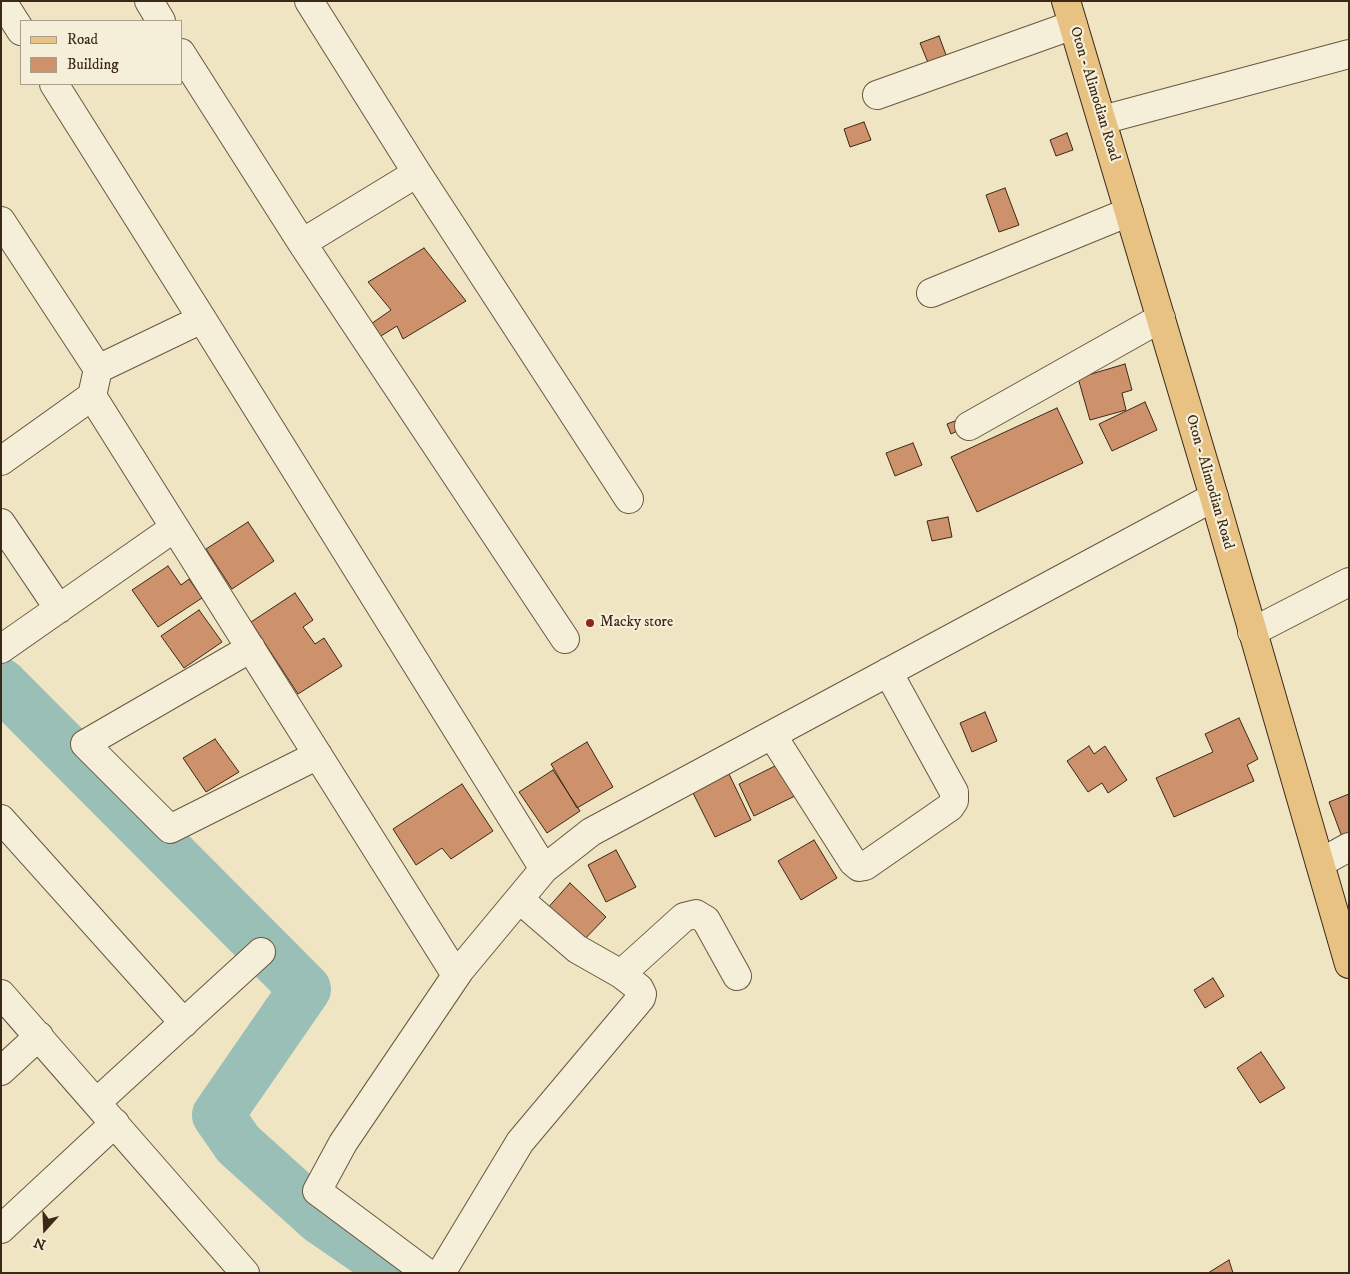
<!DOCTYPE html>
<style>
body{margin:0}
#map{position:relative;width:1350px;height:1274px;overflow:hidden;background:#f0e5c3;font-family:"IM FELL DW Pica",serif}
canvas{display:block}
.frame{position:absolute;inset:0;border:2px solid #3b2817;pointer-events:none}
.legend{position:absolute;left:20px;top:20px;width:162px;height:65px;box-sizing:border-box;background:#f5eed8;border:1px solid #ab9f8b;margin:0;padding:6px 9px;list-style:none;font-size:15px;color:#3b2817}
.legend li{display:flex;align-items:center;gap:10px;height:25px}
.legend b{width:25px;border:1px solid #ab9f8b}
.north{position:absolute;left:20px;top:1204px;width:50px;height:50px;-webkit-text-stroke:4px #f5eed8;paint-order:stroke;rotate:200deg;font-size:14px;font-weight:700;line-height:20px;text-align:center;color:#3b2817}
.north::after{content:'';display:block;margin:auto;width:18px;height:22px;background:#3b2817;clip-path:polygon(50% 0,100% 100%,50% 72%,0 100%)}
</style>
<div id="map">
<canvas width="1350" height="1274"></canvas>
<div class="frame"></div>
<ul class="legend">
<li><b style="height:6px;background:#e8c282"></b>Road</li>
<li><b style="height:14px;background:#cd926b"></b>Building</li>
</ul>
<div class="north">N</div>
</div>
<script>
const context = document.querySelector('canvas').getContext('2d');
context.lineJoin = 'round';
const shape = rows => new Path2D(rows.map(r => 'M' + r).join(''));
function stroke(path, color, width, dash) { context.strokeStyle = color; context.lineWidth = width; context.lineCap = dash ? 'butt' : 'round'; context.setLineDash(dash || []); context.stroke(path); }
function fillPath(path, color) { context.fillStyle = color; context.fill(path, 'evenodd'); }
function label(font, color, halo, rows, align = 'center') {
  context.font = font + ' "IM FELL DW Pica",serif'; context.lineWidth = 4.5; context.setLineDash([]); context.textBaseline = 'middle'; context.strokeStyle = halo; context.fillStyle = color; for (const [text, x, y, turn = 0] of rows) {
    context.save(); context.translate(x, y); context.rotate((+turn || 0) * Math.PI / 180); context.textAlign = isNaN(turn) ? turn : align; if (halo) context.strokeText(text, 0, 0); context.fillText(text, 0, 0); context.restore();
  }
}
stroke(shape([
 [1,684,305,989,218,1115,238,1144,320,1218,368,1251,404,1273]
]), '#9abfb7', 52);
const building = shape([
 [939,36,949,63,931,70,920,43,939,36],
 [864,122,871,140,850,147,844,129,864,122],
 [1067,133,1073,150,1056,156,1050,140,1067,133],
 [1005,188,1019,225,999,232,986,195,1005,188],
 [424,248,466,301,403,339,397,326,381,336,371,324,391,310,368,282,424,248],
 [1125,364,1132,390,1122,393,1126,410,1090,420,1078,378,1125,364],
 [1145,402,1157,430,1112,451,1099,424,1145,402],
 [1057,408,1083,463,977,512,951,457,1057,408],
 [960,419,964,428,951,434,947,424,960,419],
 [913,443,922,465,895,476,886,453,913,443],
 [948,517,952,537,932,541,927,521,948,517],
 [248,522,274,561,232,589,206,549,248,522],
 [168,566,181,585,189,579,202,598,158,627,132,590,168,566],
 [295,593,313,620,303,627,315,644,324,638,342,666,298,694,251,622,295,593],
 [199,610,222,642,184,668,161,636,199,610],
 [985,712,997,741,972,752,960,723,985,712],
 [1239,718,1258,759,1247,765,1254,781,1174,817,1156,778,1213,752,1205,734,1239,718],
 [215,739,239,772,206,792,183,758,215,739],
 [587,742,613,787,577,808,551,764,587,742],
 [1089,746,1094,754,1105,746,1127,780,1108,793,1102,783,1088,792,1067,761,1089,746],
 [781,763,797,795,754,816,739,784,781,763],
 [553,770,580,811,547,833,519,792,553,770],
 [729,774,751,820,715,837,692,791,729,774],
 [462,784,493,831,451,859,442,848,416,865,393,829,462,784],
 [1349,794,1349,834,1342,837,1329,802,1349,794],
 [814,840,837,878,801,900,778,861,814,840],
 [616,850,636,887,606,902,588,865,616,850],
 [570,883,606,917,580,944,545,911,570,883],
 [1213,978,1224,996,1205,1008,1194,990,1213,978],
 [1261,1052,1285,1088,1260,1103,1237,1068,1261,1052],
 [1229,1260,1233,1273,1208,1273,1229,1260]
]);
fillPath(building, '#cd926b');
stroke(building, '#3b2817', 1);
const minor = shape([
 [2,1,21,31],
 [149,1,161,21],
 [309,1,417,173,629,499],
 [181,53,302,243,565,639],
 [54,84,202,319,544,869],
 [877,95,1073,25],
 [1102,120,1349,54],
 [1,221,98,369,92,396,456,975],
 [302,243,417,173],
 [931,293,1129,212],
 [98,369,202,319],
 [969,426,1161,318],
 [1,461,92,396],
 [1,523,59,609],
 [1252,632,1349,582],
 [251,648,85,744,170,829,318,755],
 [1,649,174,528],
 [772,735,853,862,859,867,865,866,950,807,954,801,954,792,888,672],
 [1,819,184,1023],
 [1320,863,1349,847],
 [621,974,684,917,696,914,706,920,737,976],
 [1,994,245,1273],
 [1,1071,39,1036],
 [97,1102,261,952],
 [1,1229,115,1123],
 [427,1273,317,1191,343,1143,460,970,544,869,591,832,1214,497],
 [441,1273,520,1142,641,998,642,994,639,988,621,974,577,949,519,899]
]);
const major = shape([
 [1066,1,1214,497,1349,964]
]);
stroke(minor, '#685742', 30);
stroke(major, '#3b2817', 30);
stroke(minor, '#f5eed8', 28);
stroke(major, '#e8c282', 28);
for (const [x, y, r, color] of [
 [590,623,5,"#8f2418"]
]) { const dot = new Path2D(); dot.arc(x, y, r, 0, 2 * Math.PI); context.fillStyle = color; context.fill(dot); stroke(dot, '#f5eed8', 2); }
label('15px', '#3b2817', '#f5eed8', [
 ["Oton - Alimodian Road",1094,94,73],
 ["Oton - Alimodian Road",1209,482,74]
]);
label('15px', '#3b2817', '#f5eed8', [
 ["Macky store",600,623]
], 'left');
</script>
